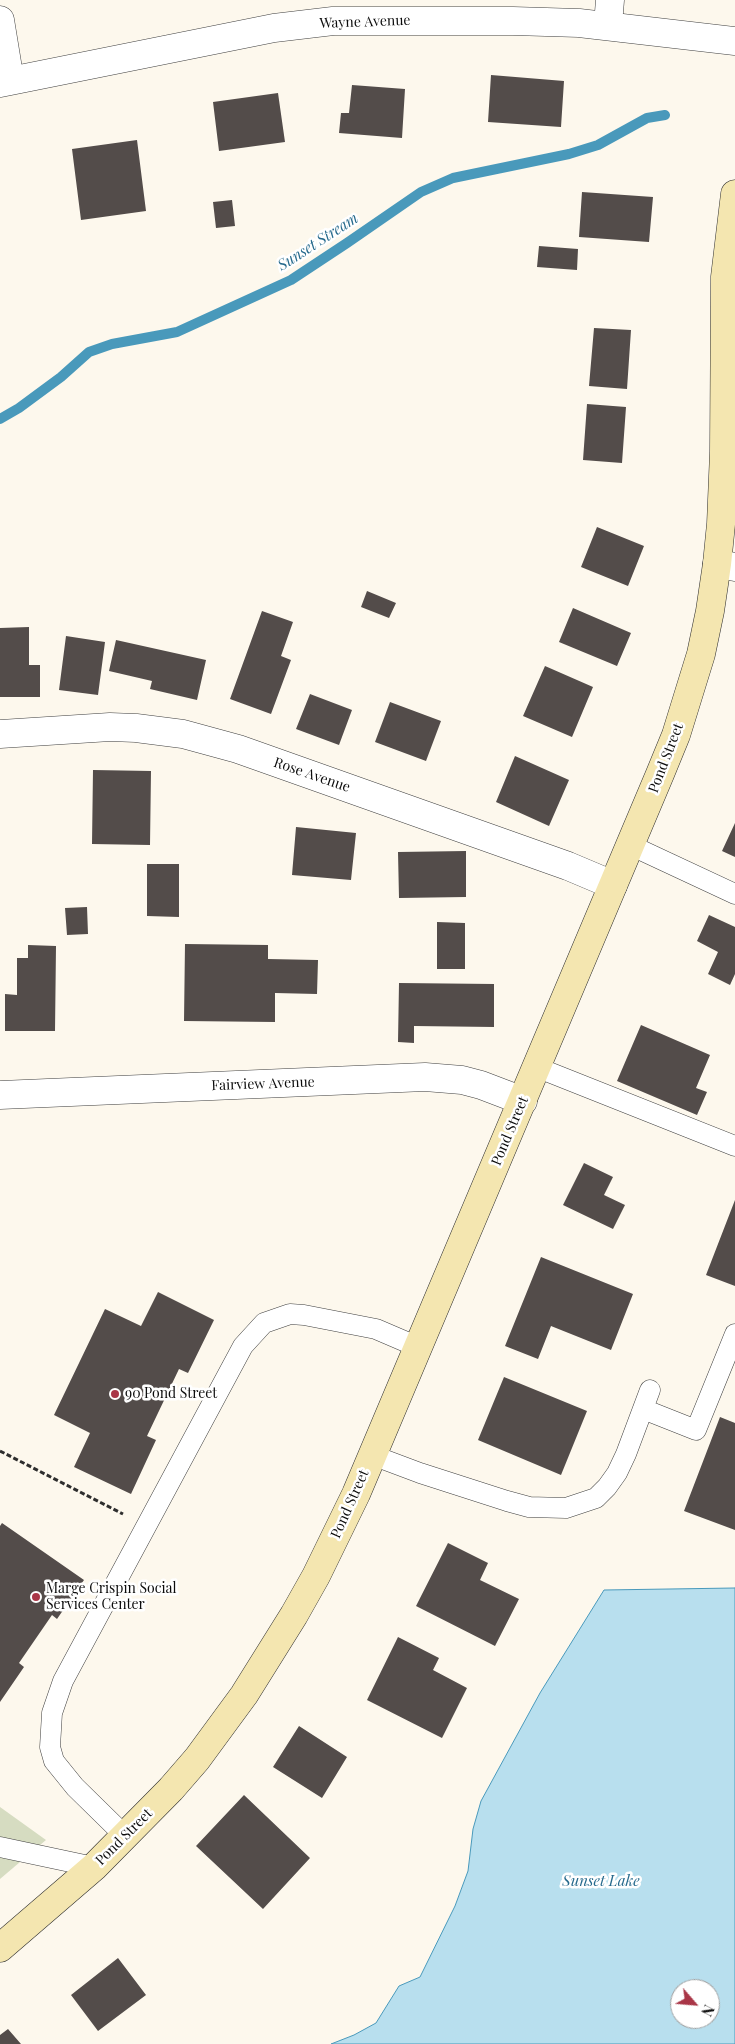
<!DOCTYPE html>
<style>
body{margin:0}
#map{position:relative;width:735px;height:2044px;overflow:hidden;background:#fdf8ed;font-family:"Playfair Display",serif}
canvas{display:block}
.north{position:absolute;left:670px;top:1979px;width:50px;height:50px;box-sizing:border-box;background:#fff;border:1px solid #9e9e9e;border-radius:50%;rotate:117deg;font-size:14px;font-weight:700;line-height:20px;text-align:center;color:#0c0c0c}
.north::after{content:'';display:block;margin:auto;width:18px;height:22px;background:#a93647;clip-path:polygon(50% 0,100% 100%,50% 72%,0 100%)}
</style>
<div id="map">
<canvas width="735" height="2044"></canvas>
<div class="north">N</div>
</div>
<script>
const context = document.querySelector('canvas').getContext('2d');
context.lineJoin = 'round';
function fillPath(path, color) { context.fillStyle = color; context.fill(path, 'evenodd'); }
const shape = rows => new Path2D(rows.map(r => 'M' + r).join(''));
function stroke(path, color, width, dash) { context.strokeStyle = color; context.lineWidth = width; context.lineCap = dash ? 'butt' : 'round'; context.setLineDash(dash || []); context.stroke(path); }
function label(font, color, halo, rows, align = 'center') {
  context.font = font + ' "Playfair Display",serif'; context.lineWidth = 5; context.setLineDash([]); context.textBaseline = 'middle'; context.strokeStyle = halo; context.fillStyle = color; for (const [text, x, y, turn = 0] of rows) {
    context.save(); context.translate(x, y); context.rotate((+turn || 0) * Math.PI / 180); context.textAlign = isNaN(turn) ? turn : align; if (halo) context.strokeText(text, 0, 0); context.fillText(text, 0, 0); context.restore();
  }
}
fillPath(shape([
 [0,1807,46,1840,0,1879]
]), '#d6dcc1');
const water = shape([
 [735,1588,735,2044,331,2044,354,2035,376,2023,399,1986,420,1977,455,1906,468,1871,473,1829,481,1801,540,1693,604,1590,735,1588],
 [680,1989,710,1989,710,2019,680,2019,680,1989]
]);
fillPath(water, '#b8dfee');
stroke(water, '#4999bb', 1);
stroke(shape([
 [0,419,19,408,61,377,89,352,112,344,177,332,291,280,347,243,421,192,453,178,569,154,598,145,647,118,665,115]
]), '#4999bb', 10);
fillPath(shape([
 [491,75,564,81,561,127,488,122],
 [352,85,405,89,402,138,339,133,341,113,349,113],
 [278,93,285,142,219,151,213,102],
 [137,140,146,211,81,220,72,149],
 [582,192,653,197,649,242,579,237],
 [232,200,235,226,216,228,213,202],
 [539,246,578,249,577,270,537,267],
 [594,328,631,330,627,389,589,386],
 [587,404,626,407,622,463,583,460],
 [597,527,644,546,628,586,581,567],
 [367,591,396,603,389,618,361,607],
 [573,608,631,633,617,666,559,642],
 [262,611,293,622,281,656,291,660,271,714,230,699],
 [29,627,29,665,40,665,40,697,0,697,0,628],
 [66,636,105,642,98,695,59,690],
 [116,640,206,660,197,700,150,689,152,681,109,671],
 [545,666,593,687,572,737,523,716],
 [310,694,352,710,339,745,296,729],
 [390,702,441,721,426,761,375,742],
 [515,756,569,780,549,826,496,802],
 [93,770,151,771,150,845,92,844],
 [735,823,735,857,722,851],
 [296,827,356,833,351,880,292,875],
 [466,851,466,897,399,898,398,852],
 [147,864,179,864,179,917,147,916],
 [87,907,88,934,67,935,65,908],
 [709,915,735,927,735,974,730,985,708,974,718,952,697,941],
 [437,922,465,923,465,969,437,969],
 [185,944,268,945,268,959,318,960,317,994,275,993,275,1022,184,1021],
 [28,945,56,946,55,1031,5,1031,5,994,17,995,17,958,28,958],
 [399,983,494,984,494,1027,414,1026,414,1043,398,1042],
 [641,1025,710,1055,696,1088,707,1092,697,1115,617,1081],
 [584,1163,613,1177,604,1195,625,1205,613,1229,563,1205],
 [735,1200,735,1286,706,1275],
 [541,1257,633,1294,611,1350,551,1326,538,1359,505,1346],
 [158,1292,214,1320,188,1373,179,1369,147,1436,156,1440,131,1494,74,1467,90,1433,54,1415,105,1309,141,1326],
 [504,1377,587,1411,561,1475,478,1440],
 [720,1417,735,1423,735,1530,684,1511],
 [2,1523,84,1580,57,1619,52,1615,19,1663,24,1667,0,1702,0,1526],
 [448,1543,488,1563,480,1580,519,1599,495,1646,416,1606],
 [398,1637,439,1658,433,1670,467,1688,442,1738,367,1700],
 [299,1726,347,1757,322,1798,273,1767],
 [244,1795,310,1858,263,1909,196,1846],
 [118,1958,146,1995,98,2031,71,1995],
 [8,2029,21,2044,0,2044,0,2035]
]), '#534c4a');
const service = shape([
 [630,845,735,894],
 [536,1067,735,1146],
 [643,1409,696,1430,735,1334],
 [372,1455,420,1473,507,1501,529,1507,566,1508,596,1498,607,1487,617,1473,626,1454,650,1390],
 [125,1836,75,1787,54,1761,50,1747,52,1713,63,1681,243,1346,264,1323,290,1314,304,1315,376,1329,418,1347],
 [0,1847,94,1867]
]);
const minor = shape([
 [0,20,10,81],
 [608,25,610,0],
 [0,83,274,28,333,21,513,21,579,23,735,41],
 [717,564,735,567],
 [0,734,110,727,136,728,183,734,238,749,568,866,613,885],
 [0,1095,425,1077,462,1080,481,1085,523,1101]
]);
const secondary = shape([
 [0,1948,94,1867,171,1789,197,1759,244,1695,294,1615,316,1576,356,1494,660,774,676,735,701,654,710,611,717,564,721,524,724,452,725,277,735,194]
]);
stroke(service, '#3f3f3f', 21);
stroke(minor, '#3f3f3f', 29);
stroke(secondary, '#2e2e2e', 29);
stroke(shape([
 [0,1451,123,1514]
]), '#2e2e2e', 3, [5, 2.5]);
stroke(service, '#fff', 20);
stroke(minor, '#fff', 28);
stroke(secondary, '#f4e6b0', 28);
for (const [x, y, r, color] of [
 [115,1394,5,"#a93647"],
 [36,1597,5,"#a93647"]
]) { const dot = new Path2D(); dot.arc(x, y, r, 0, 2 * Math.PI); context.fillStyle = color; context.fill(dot); stroke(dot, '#fff', 2); }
label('14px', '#0c0c0c', '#fff', [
 ["Wayne Avenue",365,22,-2],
 ["Pond Street",666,758,-69],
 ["Rose Avenue",312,775,19],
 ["Fairview Avenue",263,1084,-2],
 ["Pond Street",510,1131,-67],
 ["Pond Street",350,1504,-66],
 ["Pond Street",124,1837,-45]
]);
label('14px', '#0c0c0c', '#fff', [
 ["90 Pond Street",125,1394],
 ["Marge Crispin Social",46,1589],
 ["Services Center",46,1605]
], 'left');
label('italic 15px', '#266a8d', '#fff', [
 ["Sunset Stream",318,242,-33],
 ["Sunset Lake",601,1881]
]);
</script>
